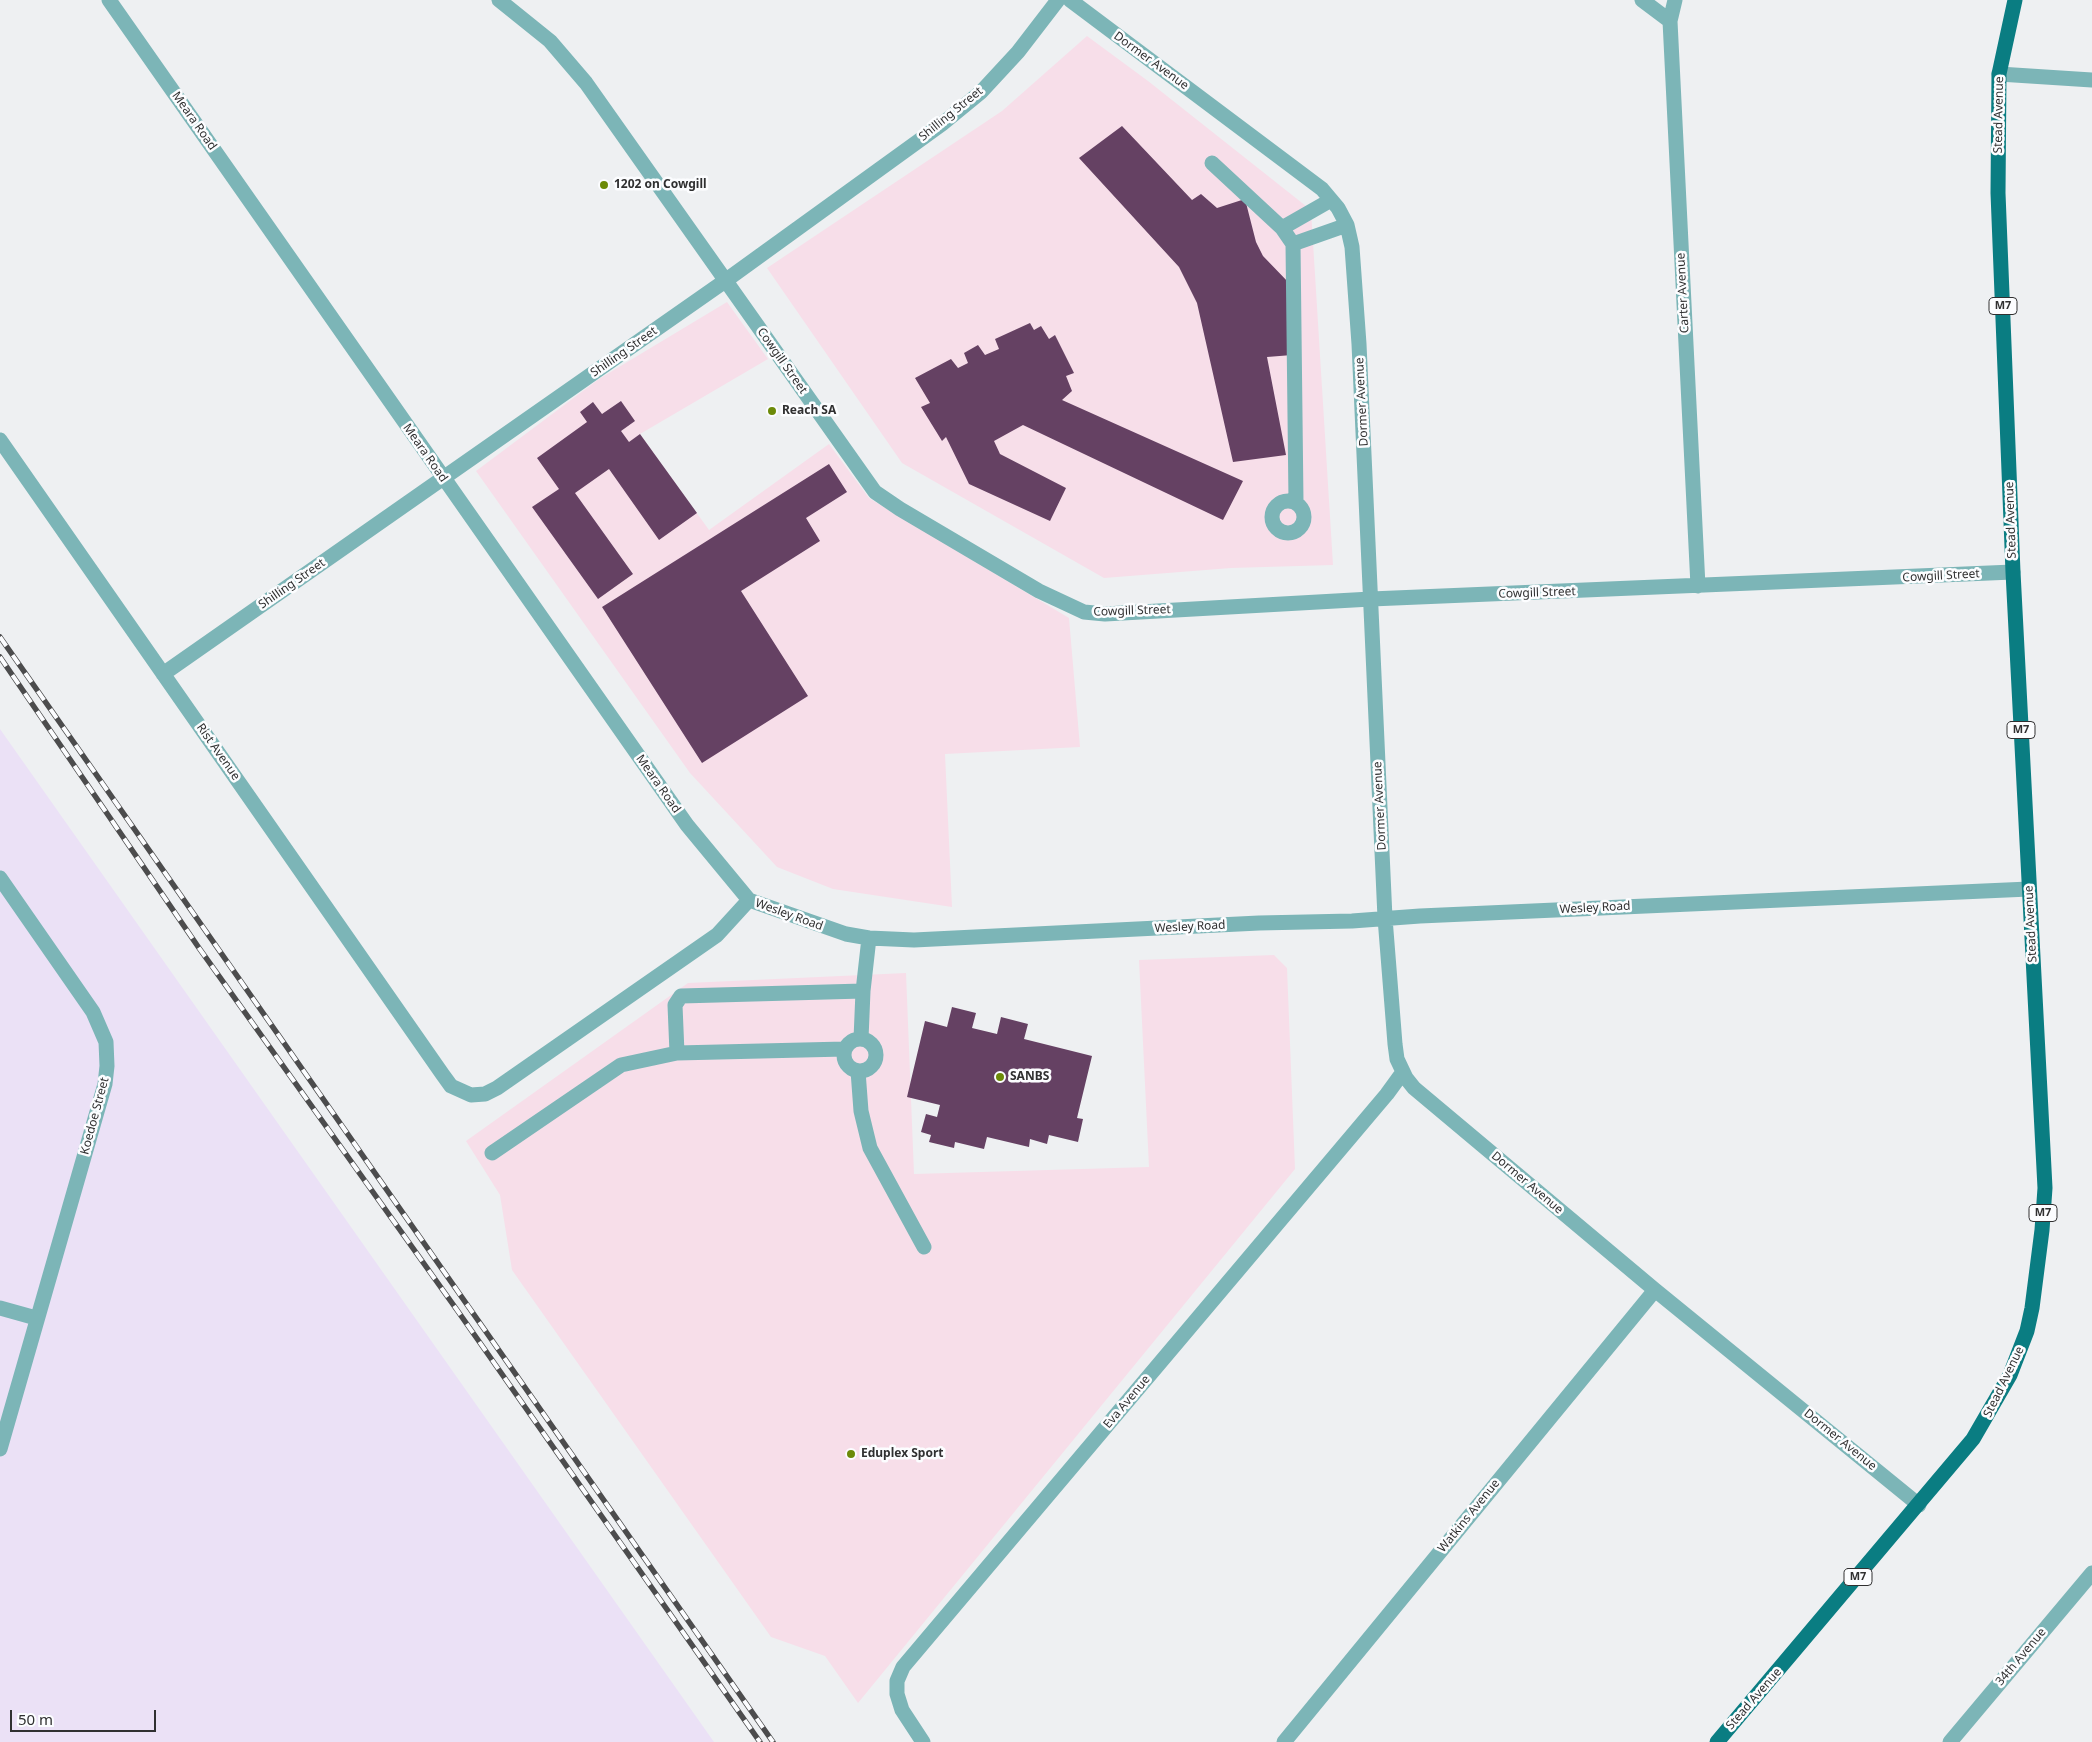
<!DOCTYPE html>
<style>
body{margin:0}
#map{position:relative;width:2092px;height:1742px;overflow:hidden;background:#eef0f2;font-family:"Noto Sans",sans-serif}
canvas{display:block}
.scale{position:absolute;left:10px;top:1710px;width:146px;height:22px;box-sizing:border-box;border:2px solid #303031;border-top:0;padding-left:6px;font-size:15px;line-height:18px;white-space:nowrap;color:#303031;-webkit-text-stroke:4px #fcfdff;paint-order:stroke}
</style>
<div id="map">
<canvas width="2092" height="1742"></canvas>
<div class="scale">50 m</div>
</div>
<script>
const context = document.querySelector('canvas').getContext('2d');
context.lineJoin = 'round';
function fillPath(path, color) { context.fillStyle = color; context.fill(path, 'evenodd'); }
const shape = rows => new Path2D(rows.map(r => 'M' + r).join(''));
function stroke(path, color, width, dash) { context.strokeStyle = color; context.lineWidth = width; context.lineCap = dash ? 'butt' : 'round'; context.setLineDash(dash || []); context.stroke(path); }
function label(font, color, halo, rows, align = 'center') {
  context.font = font + ' "Noto Sans",sans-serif'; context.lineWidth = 5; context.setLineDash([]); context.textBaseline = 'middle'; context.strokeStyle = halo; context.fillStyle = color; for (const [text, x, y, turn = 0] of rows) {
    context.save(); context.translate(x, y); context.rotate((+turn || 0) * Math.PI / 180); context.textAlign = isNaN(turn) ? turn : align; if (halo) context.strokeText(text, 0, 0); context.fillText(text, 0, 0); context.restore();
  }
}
fillPath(shape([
 [0,729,714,1742,0,1742]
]), '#ebe1f6');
fillPath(shape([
 [1087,36,1148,81,1311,210,1333,565,1231,568,1104,578,902,463,767,268,1002,111],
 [727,302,768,359,640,434,709,530,829,444,869,498,1069,618,1080,747,945,754,952,907,833,889,777,867,690,773,476,471,599,379],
 [1274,955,1287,968,1295,1169,858,1703,825,1656,771,1637,512,1270,500,1195,466,1141,688,983,906,973,914,1174,1149,1167,1139,960]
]), '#f7dee9');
fillPath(shape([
 [1122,126,1192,200,1201,194,1217,208,1245,199,1256,242,1263,256,1290,284,1292,355,1267,357,1286,455,1233,462,1197,303,1179,267,1079,158],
 [1030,323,1034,330,1041,326,1049,339,1055,335,1074,373,1066,376,1072,391,1062,400,1243,481,1223,520,1023,425,994,441,1000,454,1066,488,1050,521,969,484,946,437,942,441,921,407,930,403,915,378,951,359,958,368,968,363,964,353,978,345,985,355,999,349,995,339],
 [621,401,635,421,621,431,629,442,640,434,697,513,659,540,609,469,575,493,633,574,598,599,532,507,559,489,537,458,587,422,580,412,593,402,602,414],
 [829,464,847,492,806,518,820,541,741,591,808,696,702,763,602,607],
 [952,1007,976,1013,972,1028,997,1034,1001,1017,1028,1024,1024,1039,1092,1056,1077,1118,1083,1119,1078,1142,1049,1135,1047,1144,1030,1139,1029,1147,987,1137,984,1149,955,1142,954,1148,929,1142,931,1135,921,1132,926,1114,937,1117,940,1105,907,1097,925,1021,947,1027]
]), '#654163');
stroke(shape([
 [109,0,687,825,749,900],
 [499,0,550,41,586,83,875,492,900,509,1039,591,1084,612,1105,614,1371,599,2013,572],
 [1070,0,1322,189,1338,208,1347,225,1352,247,1359,344,1385,918,1395,1044,1397,1059,1406,1078,1414,1088,1655,1290,1919,1505],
 [1642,0,1670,21],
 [1675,0,1670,21,1698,586],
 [1999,74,2092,80],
 [1212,163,1282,228,1293,244,1296,502],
 [1282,228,1331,200],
 [1293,244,1347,225],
 [0,440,443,1075,451,1086,471,1095,485,1094,497,1088,717,935,749,900,846,934,869,938,914,940,1259,923,1352,921,1420,916,2029,889],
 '1272 517a16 16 0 1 1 32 0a16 16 0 1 1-32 0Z',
 [163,674,725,281,942,124,981,92,1018,52,1058,0],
 [0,878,93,1012,106,1042,107,1066,105,1084,0,1449],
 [861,1039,863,991,869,938],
 '844 1055a16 16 0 1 1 32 0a16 16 0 1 1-32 0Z',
 [845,1049,677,1053,675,1005,681,996,863,991],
 [858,1071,861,1111,870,1148,924,1247],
 [492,1153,621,1065,677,1053],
 [0,1308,36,1318],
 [923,1742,902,1710,897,1694,897,1681,903,1667,1387,1094,1403,1072],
 [1284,1742,1655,1290],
 [1950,1742,2092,1573]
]), '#7cb5b7', 15);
stroke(shape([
 [1717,1742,1973,1439,2010,1375,2027,1331,2032,1308,2042,1230,2045,1188,2013,572,1998,193,1999,74,2015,0]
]), '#0a7d82', 15);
const rail = shape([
 [0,637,773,1742],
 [0,657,199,948,457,1310,760,1742]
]);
stroke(rail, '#4c4c4d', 5.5);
stroke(rail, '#fcfdff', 4, [11]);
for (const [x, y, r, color] of [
 [604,185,5,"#6c8a08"],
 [772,411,5,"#6c8a08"],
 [1000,1077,5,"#6c8a08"],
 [851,1454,5,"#6c8a08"]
]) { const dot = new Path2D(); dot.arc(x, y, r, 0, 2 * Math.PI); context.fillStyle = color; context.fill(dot); stroke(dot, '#fcfdff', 2); }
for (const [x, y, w] of [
 [2003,306,28],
 [2021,730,28],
 [2043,1213,28],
 [1858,1577,28]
]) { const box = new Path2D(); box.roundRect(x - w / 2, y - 8.5, w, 17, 4); context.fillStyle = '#fcfdff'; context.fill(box); stroke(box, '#303031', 1); }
label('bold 11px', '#303031', null, [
 ["M7",2003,306],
 ["M7",2021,730],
 ["M7",2043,1213],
 ["M7",1858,1577]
]);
label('12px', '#303031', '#fcfdff', [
 ["Dormer Avenue",1151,61,36],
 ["Shilling Street",951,114,-39],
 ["Stead Avenue",1999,115,-89],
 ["Meara Road",194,121,55],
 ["Carter Avenue",1683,293,-93],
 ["Shilling Street",624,352,-35],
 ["Cowgill Street",782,361,55],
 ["Dormer Avenue",1362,402,-93],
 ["Meara Road",425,453,55],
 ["Stead Avenue",2011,520,-92],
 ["Cowgill Street",1941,576,-3],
 ["Shilling Street",292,584,-35],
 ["Cowgill Street",1537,593,-2],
 ["Cowgill Street",1132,611,-2],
 ["Rist Avenue",218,752,55],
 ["Meara Road",658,784,55],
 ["Dormer Avenue",1380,806,-93],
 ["Wesley Road",1595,908,-3],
 ["Wesley Road",789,915,20],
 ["Stead Avenue",2031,924,-93],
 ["Wesley Road",1190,927,-3],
 ["Koedoe Street",95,1116,-75],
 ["Dormer Avenue",1527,1183,40],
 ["Stead Avenue",2004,1382,-64],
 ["Eva Avenue",1127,1402,-50],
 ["Dormer Avenue",1840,1440,39],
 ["Watkins Avenue",1469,1516,-51],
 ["34th Avenue",2021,1657,-50],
 ["Stead Avenue",1754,1699,-49]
]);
label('bold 12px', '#303031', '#fcfdff', [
 ["1202 on Cowgill",614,185],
 ["Reach SA",782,411],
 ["SANBS",1010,1077],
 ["Eduplex Sport",861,1454]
], 'left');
</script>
